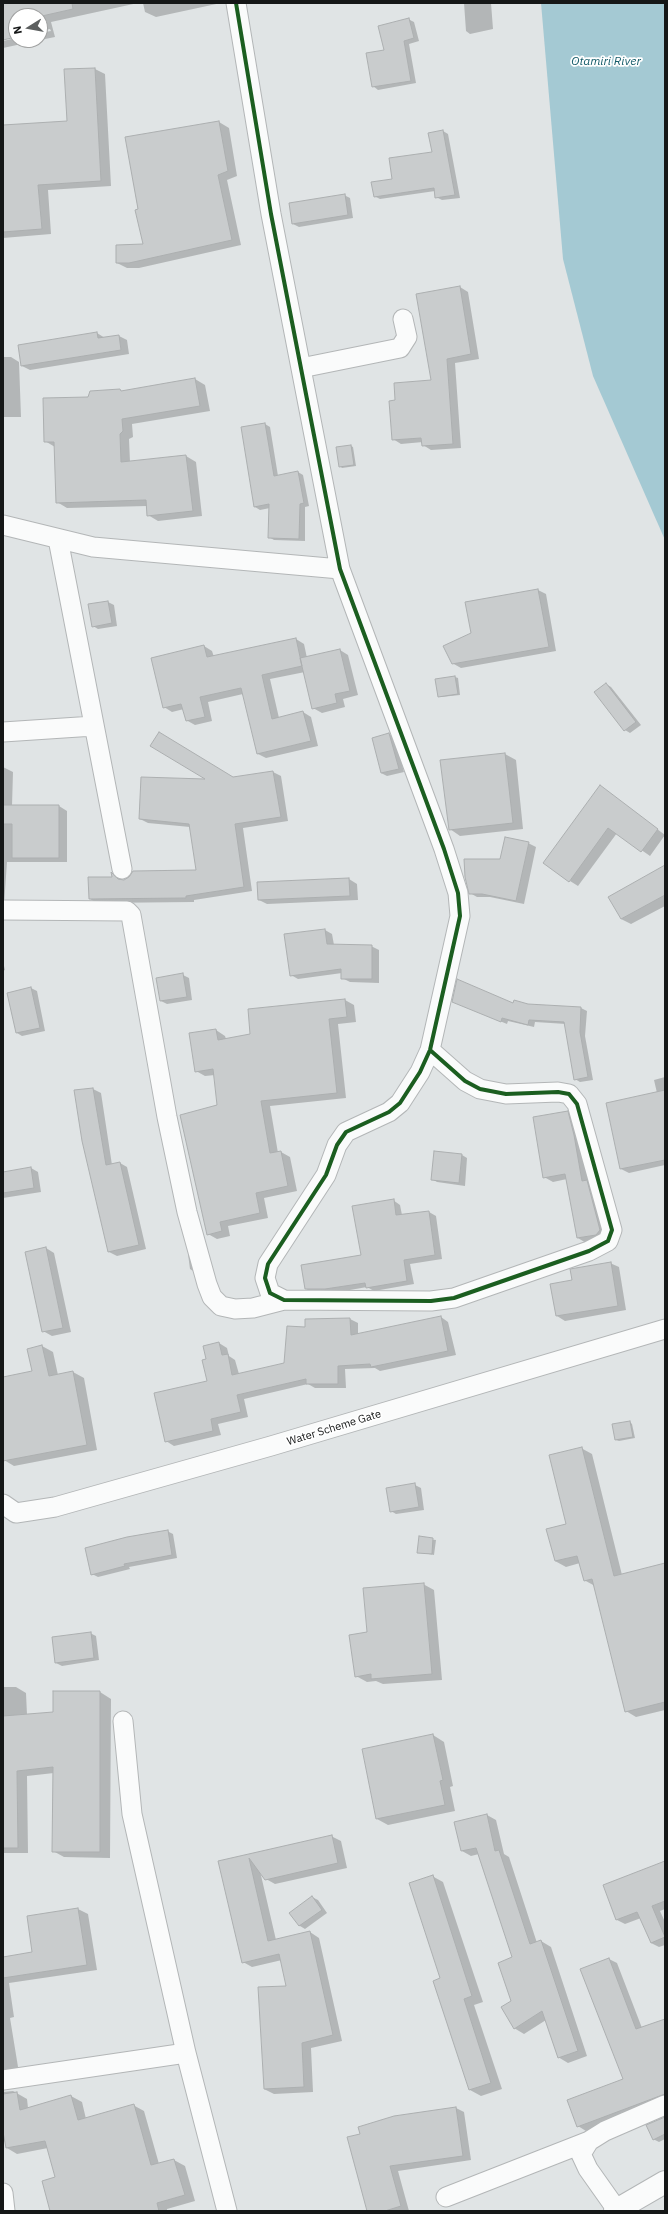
<!DOCTYPE html>
<style>
body{margin:0}
#map{position:relative;width:668px;height:2214px;overflow:hidden;background:#e0e4e5;font-family:"IBM Plex Sans",sans-serif}
canvas{display:block}
.frame{position:absolute;inset:0;border:4px solid #151717;pointer-events:none}
.north{position:absolute;left:8px;top:8px;width:40px;height:40px;box-sizing:border-box;background:#fff;border:1px solid #a1a2a2;border-radius:50%;rotate:259deg;font-size:11px;font-weight:700;line-height:16px;text-align:center;color:#151717}
.north::after{content:'';display:block;margin:auto;width:14px;height:18px;background:#5c5f5f;clip-path:polygon(50% 0,100% 100%,50% 72%,0 100%)}
</style>
<div id="map">
<canvas width="668" height="2214"></canvas>
<div class="frame"></div>
<div class="north">N</div>
</div>
<script>
const context = document.querySelector('canvas').getContext('2d');
context.lineJoin = 'round';
function fillPath(path, color) { context.fillStyle = color; context.fill(path, 'evenodd'); }
const shape = rows => new Path2D(rows.map(r => 'M' + r).join(''));
function stroke(path, color, width, dash) { context.strokeStyle = color; context.lineWidth = width; context.lineCap = dash ? 'butt' : 'round'; context.setLineDash(dash || []); context.stroke(path); }
function label(font, color, halo, rows, align = 'center') {
  context.font = font + ' "IBM Plex Sans",sans-serif'; context.lineWidth = 3.5; context.setLineDash([]); context.textBaseline = 'middle'; context.strokeStyle = halo; context.fillStyle = color; for (const [text, x, y, turn = 0] of rows) {
    context.save(); context.translate(x, y); context.rotate((+turn || 0) * Math.PI / 180); context.textAlign = isNaN(turn) ? turn : align; if (halo) context.strokeText(text, 0, 0); context.fillText(text, 0, 0); context.restore();
  }
}
fillPath(shape([
 [541,3,665,3,665,540,593,376,563,259]
]), '#a4c9d3');
fillPath(shape([
 [3,3,138,3,51,22,55,37,40,40,40,33,51,31,50,29,40,31,40,16,16,16,16,36,3,39],
 [143,3,221,3,156,17,145,12],
 [464,3,491,3,493,29,470,34,466,31],
 [408,19,414,22,419,41,409,44,416,83,378,90,373,86,385,51],
 [16,38,16,40,40,40,3,48,3,41],
 [95,69,105,74,111,186,48,190,51,234,3,238,3,126,68,122],
 [219,122,229,128,237,176,227,180,241,245,139,268,127,268,117,263,144,245,126,138],
 [443,131,448,134,460,198,442,200,436,197,435,191,380,199,374,196,433,153],
 [344,195,350,198,353,218,299,227,293,224],
 [460,287,468,292,479,359,455,363,461,448,431,450,423,445,423,442,401,444,393,439,396,401,432,381],
 [97,333,105,338,119,336,127,340,129,354,30,370,22,366,19,346],
 [3,357,11,357,19,362,21,417,3,417],
 [195,379,205,385,210,411,132,424,133,437,129,439,130,462,186,456,196,462,202,516,158,521,148,515,147,506,67,508,57,502,55,447,45,441,89,398,120,390,123,392],
 [265,424,270,427,278,476,298,472,303,475,309,506,305,507,305,541,274,540,269,537,270,508,260,510,255,507],
 [351,446,353,447,356,466,342,468,340,466],
 [538,590,546,594,556,651,461,668,452,663,472,633,466,602],
 [108,602,114,605,117,626,98,629,93,626,89,605],
 [296,639,304,644,307,658,340,650,348,655,358,695,343,699,345,707,322,713,313,708,305,672,270,679,279,718,303,712,311,717,318,746,266,758,258,754,243,694,208,702,212,721,195,725,186,720,184,709,172,712,164,707,204,646,212,651,214,657],
 [455,677,458,678,460,695,441,697,439,696,436,680],
 [606,684,611,687,641,725,630,733,625,730],
 [389,734,395,738,404,772,387,776,381,773],
 [505,754,516,760,523,829,460,836,450,829],
 [3,767,13,772,12,806,59,806,67,811,67,862,7,862,4,905],
 [273,772,281,776,288,821,243,828,252,891,194,900,194,902,97,903,90,899,113,878,112,873,122,881,197,871,190,827,148,823,140,819,209,781],
 [608,792,665,835,650,856,617,833,578,886,570,881],
 [528,843,536,847,524,904,490,897,477,897,470,893,501,860],
 [665,867,665,906,631,924,621,919],
 [349,879,357,884,358,900,267,904,259,900,258,883],
 [325,930,332,934,334,945,371,946,379,950,379,983,350,982,342,978,342,973,298,979,291,975],
 [3,962,5,970,3,971],
 [183,975,189,978,192,1000,167,1004,161,1001,157,979],
 [31,988,37,991,45,1031,22,1036,17,1033,8,993],
 [345,1000,354,1005,356,1022,338,1024,346,1098,270,1106,278,1153,281,1152,290,1157,297,1191,264,1198,268,1218,228,1226,230,1236,217,1239,208,1234,218,1106,215,1075,205,1076,196,1071,216,1030,225,1036,226,1039,251,1035,249,1010],
 [459,1004,581,1008,587,1011,585,1036,593,1080,580,1082,575,1079,566,1024,535,1022,534,1027,508,1021,507,1024],
 [665,1077,665,1165,629,1173,621,1169,657,1093,654,1080],
 [93,1089,101,1093,112,1165,120,1163,127,1167,146,1249,117,1256,109,1252,75,1091],
 [567,1113,576,1117,607,1238,586,1243,578,1238,567,1179,553,1182,544,1177],
 [435,1152,462,1155,467,1158,465,1186,437,1182,432,1179],
 [31,1168,38,1172,41,1192,3,1198,3,1173],
 [393,1200,400,1205,402,1215,429,1212,436,1216,442,1259,410,1264,414,1284,374,1291,367,1287,333,1293,313,1293,306,1289,362,1256],
 [46,1248,54,1253,71,1332,52,1336,43,1331],
 [188,1254,189,1255,193,1271,190,1269],
 [610,1263,619,1267,626,1310,565,1321,557,1316,552,1284,573,1281],
 [441,1317,448,1322,456,1355,380,1371,375,1368,345,1369,346,1388,315,1388,308,1384,244,1399,248,1417,218,1424,221,1435,174,1446,166,1441,208,1382,207,1360,219,1343,227,1348,229,1356,235,1360,239,1374,285,1364,306,1328,350,1319,358,1323,358,1335],
 [42,1346,53,1352,58,1375,73,1372,84,1378,97,1450,14,1466,4,1460,3,1456,3,1378,33,1372],
 [630,1422,632,1424,635,1438,619,1441,616,1440],
 [581,1448,592,1454,622,1575,665,1564,665,1710,636,1717,626,1711,595,1586,584,1580,580,1563,566,1567,555,1561,568,1525],
 [415,1485,421,1488,424,1510,396,1514,391,1511],
 [167,1531,173,1534,177,1558,129,1567,130,1569,98,1577,92,1574],
 [420,1538,436,1540,434,1555,418,1552],
 [423,1584,434,1590,442,1680,383,1684,376,1681,367,1682,356,1676],
 [90,1633,96,1636,99,1660,62,1666,56,1663],
 [3,1687,16,1687,26,1693,27,1715,54,1713,54,1692,100,1692,111,1699,110,1858,64,1857,53,1851,54,1773,27,1776,28,1853,3,1853],
 [433,1735,444,1742,453,1786,450,1787,455,1811,388,1825,377,1819],
 [487,1815,496,1820,504,1854,509,1857,537,1943,541,1941,551,1947,587,2056,568,2063,558,2057,546,2020,524,2034,514,2028,512,2001,514,1958,479,1854,471,1856,462,1851],
 [331,1836,341,1841,347,1868,275,1884,266,1879,260,1871,276,1940,310,1932,319,1938,342,2041,311,2048,313,2092,274,2094,264,2089,287,1987,282,1960,252,1967,243,1962,219,1862],
 [665,1862,665,1909,660,1911,665,1922,665,1945,659,1947,651,1943,641,1918,625,1924,617,1920,604,1886],
 [432,1876,443,1882,483,2002,474,2005,502,2089,481,2096,470,2090,435,1981,441,1979],
 [312,1897,318,1900,327,1913,305,1929,300,1926,291,1913],
 [78,1909,88,1914,97,1970,9,1983,14,2017,10,2018,19,2073,3,2079,3,1951,4,1958,34,1953],
 [609,1959,617,1963,642,2028,665,2020,665,2101,586,2131,578,2126,624,2080],
 [13,2091,27,2099,28,2108,71,2096,82,2102,86,2119,133,2105,144,2111,159,2164,174,2160,185,2166,195,2201,167,2209,167,2211,51,2211,56,2177,48,2148,17,2154,7,2148,3,2125,3,2092],
 [456,2108,464,2112,471,2160,398,2171,409,2211,368,2211,361,2135],
 [665,2118,665,2139,659,2142,653,2139]
]), '#0003');
const building = shape([
 [3,3,72,3,73,9,42,16,45,31,40,32,40,16,16,16,16,37,3,40,3,3],
 [409,18,414,38,404,41,411,81,372,87,366,53,384,50,378,26,409,18],
 [95,68,101,181,38,185,42,229,3,232,3,125,67,121,64,69,95,68],
 [219,121,228,171,218,175,232,240,129,263,116,263,116,245,143,244,135,210,138,209,125,137,219,121],
 [443,130,455,195,435,198,434,188,374,197,371,182,392,179,389,158,432,152,428,133,443,130],
 [345,194,348,215,292,224,289,203,345,194],
 [460,286,471,354,447,359,453,444,422,446,421,438,392,440,389,401,395,400,394,383,431,380,416,294,460,286],
 [97,332,98,338,119,335,121,350,21,366,18,345,97,332],
 [195,378,200,406,122,419,123,431,120,434,121,462,186,455,193,511,147,516,146,500,56,503,54,442,44,442,43,398,88,397,90,391,120,389,121,391,195,378],
 [265,423,274,476,298,471,304,503,300,504,299,539,268,538,269,504,254,507,241,427,265,423],
 [351,445,354,465,339,467,336,447,351,445],
 [538,589,549,647,452,664,443,646,471,633,465,602,538,589],
 [108,601,112,623,92,627,88,604,108,601],
 [296,638,302,666,262,675,272,719,303,711,311,741,257,754,241,688,200,697,205,717,186,721,181,704,163,708,151,658,204,645,207,657,296,638],
 [340,649,350,691,335,694,337,703,312,709,300,658,340,649],
 [455,676,458,694,438,697,435,679,455,676],
 [606,683,636,722,624,731,594,692,606,683],
 [159,732,233,777,273,771,281,817,235,824,244,887,186,896,186,898,89,899,88,877,112,877,111,872,118,879,124,880,129,877,133,871,196,870,189,824,139,819,141,777,205,779,150,746,159,732],
 [389,733,399,769,381,773,372,738,389,733],
 [505,753,513,823,449,830,440,760,505,753],
 [600,785,658,829,641,852,608,828,569,882,543,863,600,785],
 [3,805,59,805,59,858,12,858,12,824,3,824,3,805],
 [505,837,529,842,516,901,482,894,469,894,465,877,464,859,500,859,505,837],
 [665,865,665,895,621,919,608,897,665,865],
 [349,878,350,896,258,900,257,882,349,878],
 [325,929,327,944,372,945,372,979,341,979,341,969,290,976,284,934,325,929],
 [183,973,187,997,160,1001,156,978,183,973],
 [457,979,513,1003,514,1000,528,1004,581,1007,580,1032,588,1077,574,1080,564,1022,529,1020,528,1025,502,1018,501,1022,452,1002,457,979],
 [31,987,40,1028,16,1033,7,993,31,987],
 [345,999,347,1017,329,1019,337,1093,261,1101,270,1153,281,1151,288,1186,256,1193,260,1213,220,1222,222,1231,207,1235,180,1115,217,1105,213,1069,195,1072,189,1033,216,1029,218,1040,250,1034,248,1009,345,999],
 [93,1088,106,1165,120,1162,139,1245,108,1252,82,1141,74,1090,93,1088],
 [665,1090,665,1160,620,1169,606,1103,665,1090],
 [568,1111,574,1135,582,1181,587,1180,600,1230,596,1235,577,1238,565,1174,543,1178,533,1117,568,1111],
 [434,1151,462,1154,459,1183,431,1180,434,1151],
 [31,1167,34,1188,3,1193,3,1172,31,1167],
 [394,1199,396,1215,429,1211,435,1255,404,1260,407,1281,366,1288,365,1283,325,1289,305,1289,301,1265,361,1255,352,1206,394,1199],
 [46,1247,63,1328,42,1332,25,1252,46,1247],
 [611,1262,618,1306,556,1316,550,1284,572,1280,570,1269,611,1262],
 [441,1316,448,1351,371,1367,370,1364,338,1366,338,1384,306,1384,306,1379,237,1395,241,1412,211,1419,213,1431,165,1442,154,1393,207,1381,202,1360,206,1359,203,1346,219,1342,222,1355,228,1354,232,1375,284,1363,287,1326,305,1327,305,1319,350,1318,351,1335,441,1316],
 [42,1345,49,1376,73,1371,87,1445,3,1461,3,1377,32,1371,27,1349,42,1345],
 [630,1421,633,1437,615,1440,612,1424,630,1421],
 [582,1447,614,1576,665,1563,665,1702,625,1712,592,1579,584,1581,577,1556,555,1561,546,1529,566,1524,549,1455,582,1447],
 [415,1483,419,1507,390,1512,386,1488,415,1483],
 [168,1530,172,1555,124,1564,125,1566,91,1575,85,1548,127,1537,168,1530],
 [419,1536,433,1538,432,1554,417,1553,419,1536],
 [424,1583,432,1674,371,1679,371,1674,355,1677,349,1635,367,1632,363,1588,424,1583],
 [91,1632,94,1658,55,1663,52,1637,91,1632],
 [53,1691,100,1691,100,1852,52,1852,53,1767,17,1771,18,1848,3,1848,3,1716,53,1712,53,1691],
 [433,1734,443,1780,440,1781,445,1805,376,1819,362,1749,433,1734],
 [487,1814,495,1851,499,1850,530,1944,541,1940,578,2051,558,2058,542,2011,514,2029,501,2007,511,2001,498,1963,512,1957,476,1848,461,1851,454,1822,487,1814],
 [332,1835,338,1863,265,1880,249,1858,268,1941,310,1931,333,2035,302,2043,304,2087,264,2089,258,1987,286,1986,279,1954,242,1963,218,1861,332,1835],
 [665,1861,665,1901,652,1906,665,1937,651,1943,637,1912,616,1920,603,1885,665,1861],
 [433,1875,472,1996,464,1999,491,2083,469,2090,433,1981,440,1978,409,1883,433,1875],
 [312,1896,322,1910,299,1926,289,1913,312,1896],
 [78,1908,87,1965,3,1978,3,1957,32,1952,27,1916,78,1908],
 [609,1958,636,2029,665,2019,665,2094,577,2127,567,2100,623,2079,580,1969,609,1958],
 [17,2092,20,2110,71,2095,78,2120,134,2104,151,2165,174,2159,185,2195,157,2203,159,2211,50,2211,42,2181,55,2177,45,2141,6,2148,3,2132,3,2094,17,2092],
 [456,2107,463,2156,390,2166,401,2206,385,2211,367,2211,347,2137,360,2134,358,2127,394,2116,456,2107],
 [665,2117,665,2134,653,2140,646,2125,665,2117]
]);
fillPath(building, '#c9cccd');
stroke(building, '#acafb0', 1);
const minor = shape([
 [236,3,271,214,340,569,444,849,458,893,460,916,430,1050,420,1072,400,1103,389,1112,346,1132,337,1145,326,1175,268,1264,265,1278,270,1293,284,1300,431,1301,454,1298,589,1251,608,1241,612,1230,577,1104,569,1094,558,1092,506,1094,480,1089,465,1081,430,1050],
 [301,368,400,348,407,337,403,319],
 [3,525,93,547,340,569],
 [58,539,122,869],
 [3,732,94,726],
 [3,910,127,911,131,915,167,1117,187,1212,207,1284,212,1297,221,1306,235,1309,253,1308,284,1300],
 [3,1504,16,1513,55,1507,271,1446,665,1329],
 [123,1721,132,1814,186,2053,227,2211],
 [3,2080,186,2053],
 [3,2193,5,2211],
 [446,2197,589,2141],
 [617,2210,588,2169,581,2154,589,2141,605,2131,665,2105]
]);
const major = shape([
 [615,2211,665,2182]
]);
stroke(minor, '#b3b6b7', 21);
stroke(major, '#b3b6b7', 24);
stroke(minor, '#fafbfb', 19);
stroke(major, '#fafbfb', 22);
stroke(shape([
 [236,3,271,214,340,569,444,849,458,893,460,916,430,1050,420,1072,400,1103,389,1112,346,1132,337,1145,326,1175,268,1264,265,1278,270,1293,284,1300,431,1301,454,1298,589,1251,608,1241,612,1230,577,1104,569,1094,558,1092,506,1094,480,1089,465,1081,430,1050]
]), '#1b5e20', 4);
label('11px', '#151717', '#fff', [
 ["Water Scheme Gate",334,1428,-17]
]);
label('italic 12px', '#145b69', '#fff', [
 ["Otamiri River",606,62]
]);
</script>
